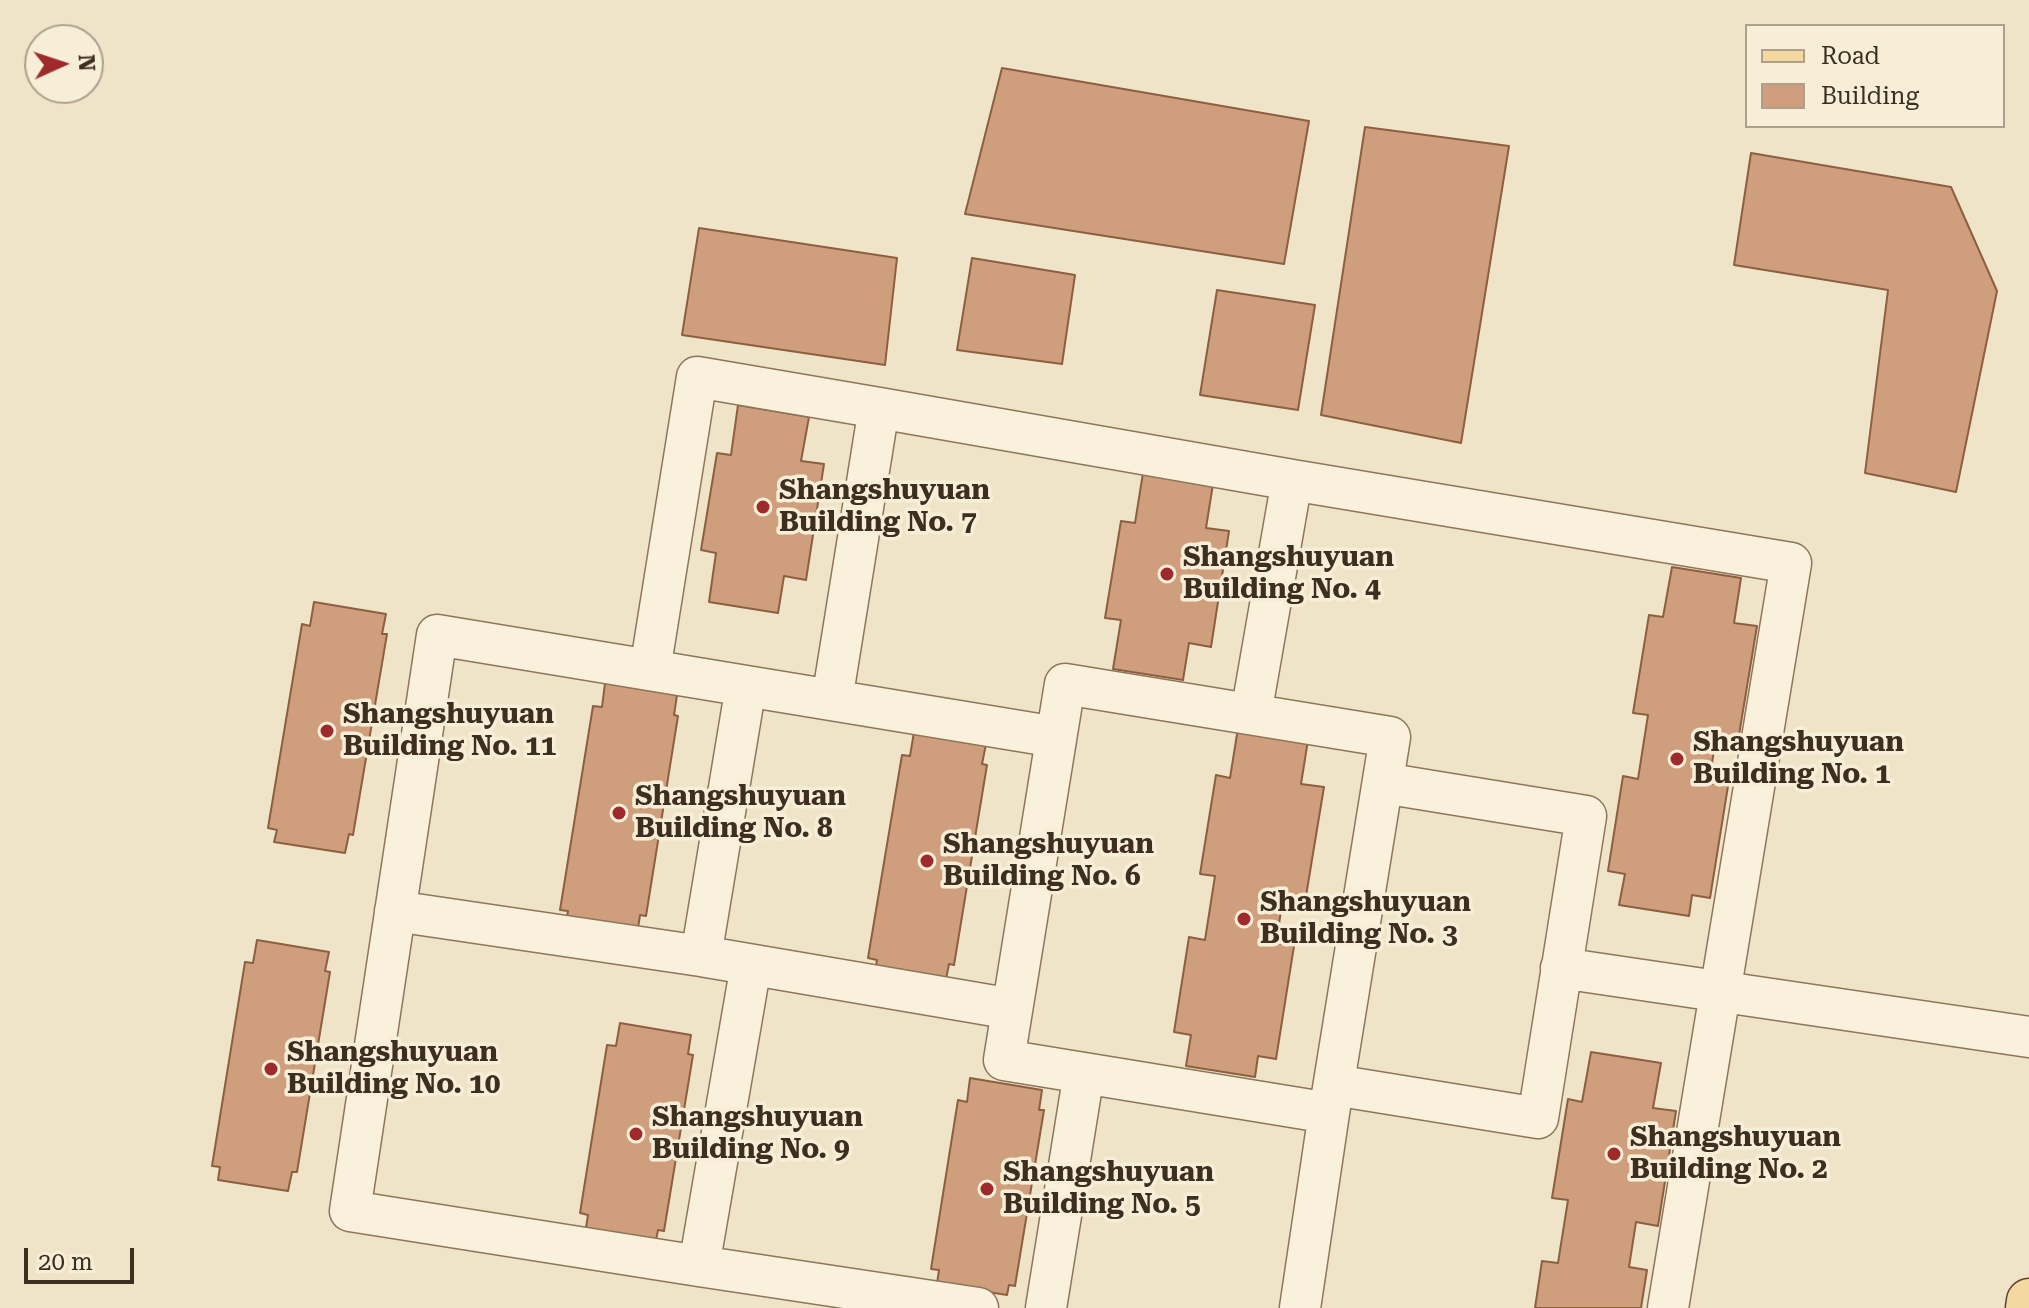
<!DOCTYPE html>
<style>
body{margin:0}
#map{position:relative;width:2029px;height:1308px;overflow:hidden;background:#f0e4c8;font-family:"Roboto Serif",serif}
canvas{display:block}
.legend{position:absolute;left:1745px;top:24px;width:260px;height:104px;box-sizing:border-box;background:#f7eed8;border:2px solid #ada18e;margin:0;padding:10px 14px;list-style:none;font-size:24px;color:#3d2e20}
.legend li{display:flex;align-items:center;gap:16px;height:40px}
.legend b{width:40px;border:2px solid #ada18e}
.north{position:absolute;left:24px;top:24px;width:80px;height:80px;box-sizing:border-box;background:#f7eed8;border:2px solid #ada18e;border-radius:50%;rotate:87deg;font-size:22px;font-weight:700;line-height:32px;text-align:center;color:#3d2e20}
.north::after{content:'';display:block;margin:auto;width:28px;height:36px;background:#9e2a2b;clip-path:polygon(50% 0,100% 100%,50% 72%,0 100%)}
.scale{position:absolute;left:24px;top:1248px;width:110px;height:36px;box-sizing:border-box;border:4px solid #3d2e20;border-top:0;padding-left:10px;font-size:24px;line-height:28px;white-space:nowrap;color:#3d2e20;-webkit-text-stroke:6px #f7eed8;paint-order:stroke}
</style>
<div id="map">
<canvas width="2029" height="1308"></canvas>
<ul class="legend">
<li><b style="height:10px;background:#f3d9a0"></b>Road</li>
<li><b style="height:22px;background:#cf9f7d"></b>Building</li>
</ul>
<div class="north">N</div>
<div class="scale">20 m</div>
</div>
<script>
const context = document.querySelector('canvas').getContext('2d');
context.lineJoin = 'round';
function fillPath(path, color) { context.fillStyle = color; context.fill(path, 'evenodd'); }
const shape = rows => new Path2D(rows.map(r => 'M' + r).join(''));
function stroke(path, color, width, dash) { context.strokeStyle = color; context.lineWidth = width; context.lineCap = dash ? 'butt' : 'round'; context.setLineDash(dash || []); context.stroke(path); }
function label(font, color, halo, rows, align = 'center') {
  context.font = font + ' "Roboto Serif",serif'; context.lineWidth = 7; context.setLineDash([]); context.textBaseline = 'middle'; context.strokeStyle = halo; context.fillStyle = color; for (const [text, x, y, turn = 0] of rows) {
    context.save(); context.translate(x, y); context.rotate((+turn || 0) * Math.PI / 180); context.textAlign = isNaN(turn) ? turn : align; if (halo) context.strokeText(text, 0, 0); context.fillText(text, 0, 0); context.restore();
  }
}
const building = shape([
 [1002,68,1309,121,1284,264,965,214,1002,68],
 [1365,127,1509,146,1461,443,1321,415,1365,127],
 [1751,153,1951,187,1997,291,1956,492,1865,473,1888,290,1734,265,1751,153],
 [699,228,897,258,885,365,682,335,699,228],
 [972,258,1075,275,1062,364,957,350,972,258],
 [1217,290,1315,305,1298,410,1200,395,1217,290],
 [738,405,809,417,801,461,824,464,806,580,784,576,778,613,709,602,716,553,701,550,717,453,731,455,738,405],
 [1143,473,1213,484,1206,528,1229,531,1211,647,1189,643,1183,680,1113,669,1121,620,1105,618,1121,521,1135,523,1143,473],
 [1672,567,1741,578,1734,623,1757,626,1738,741,1716,737,1709,783,1728,786,1710,898,1692,895,1689,916,1619,905,1625,874,1608,871,1623,776,1638,779,1648,715,1633,713,1649,615,1663,617,1672,567],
 [314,602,386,614,382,634,387,634,353,835,349,834,345,853,274,842,277,830,268,828,302,624,310,626,314,602],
 [605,683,677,695,674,715,678,716,646,916,640,915,637,935,566,923,568,911,560,910,593,706,602,707,605,683],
 [1238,728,1308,740,1301,784,1324,787,1305,902,1283,898,1276,943,1294,946,1276,1059,1258,1056,1255,1077,1186,1066,1191,1035,1174,1032,1189,937,1205,940,1215,876,1200,874,1216,775,1230,778,1238,728],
 [914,732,986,744,982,764,987,765,954,965,949,964,945,984,875,972,877,960,868,958,902,755,910,756,914,732],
 [257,940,329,952,325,971,330,972,297,1172,292,1172,288,1191,218,1180,220,1167,212,1166,245,962,253,963,257,940],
 [620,1023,691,1035,688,1054,693,1055,664,1231,658,1230,656,1240,586,1228,588,1215,580,1213,607,1045,616,1046,620,1023],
 [1591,1052,1661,1063,1653,1108,1676,1111,1658,1226,1636,1222,1629,1267,1647,1270,1641,1308,1535,1308,1542,1261,1558,1263,1568,1200,1552,1198,1568,1099,1582,1102,1591,1052],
 [970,1078,1042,1090,1039,1110,1044,1110,1015,1286,1009,1285,1007,1295,937,1284,939,1270,931,1269,958,1100,967,1102,970,1078]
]);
fillPath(building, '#cf9f7d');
stroke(building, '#8d5f41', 2);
const minor = shape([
 [879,408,1292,480,1251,714],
 [1292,480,1791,563,1668,1308],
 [650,670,697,377,879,408,832,700],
 [1065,684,1390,737,1329,1113,1004,1060,1065,684],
 [746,686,437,635,350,1211,699,1266,751,965],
 [395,911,701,956],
 [1561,968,2029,1037],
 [1012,1009,701,956,746,686,1056,737],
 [1334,1085,1538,1118,1586,816,1383,783],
 [699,1266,978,1308],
 [1046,1308,1084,1073],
 [1300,1308,1329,1113]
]);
const major = shape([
 [2028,1308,2029,1301]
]);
stroke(minor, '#8d765c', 43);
stroke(major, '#5b4430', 47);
stroke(minor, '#faf1dc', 40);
stroke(major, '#f3d9a0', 44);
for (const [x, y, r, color] of [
 [763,507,8,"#9e2a2b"],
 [1167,574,8,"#9e2a2b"],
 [327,731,8,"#9e2a2b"],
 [1677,759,8,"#9e2a2b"],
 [619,813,8,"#9e2a2b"],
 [927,861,8,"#9e2a2b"],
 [1244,919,8,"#9e2a2b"],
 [271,1069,8,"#9e2a2b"],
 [636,1134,8,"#9e2a2b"],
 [1614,1154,8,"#9e2a2b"],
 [987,1189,8,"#9e2a2b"]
]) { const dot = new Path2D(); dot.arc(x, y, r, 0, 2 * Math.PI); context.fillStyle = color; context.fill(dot); stroke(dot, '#f7eed8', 3); }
label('bold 28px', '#3d2e20', '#f7eed8', [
 ["Shangshuyuan",779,491],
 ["Building No. 7",779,523],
 ["Shangshuyuan",1183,558],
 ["Building No. 4",1183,590],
 ["Shangshuyuan",343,715],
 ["Building No. 11",343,747],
 ["Shangshuyuan",1693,743],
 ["Building No. 1",1693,775],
 ["Shangshuyuan",635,797],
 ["Building No. 8",635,829],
 ["Shangshuyuan",943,845],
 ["Building No. 6",943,877],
 ["Shangshuyuan",1260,903],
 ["Building No. 3",1260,935],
 ["Shangshuyuan",287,1053],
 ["Building No. 10",287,1085],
 ["Shangshuyuan",652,1118],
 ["Building No. 9",652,1150],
 ["Shangshuyuan",1630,1138],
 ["Building No. 2",1630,1170],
 ["Shangshuyuan",1003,1173],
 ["Building No. 5",1003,1205]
], 'left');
</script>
